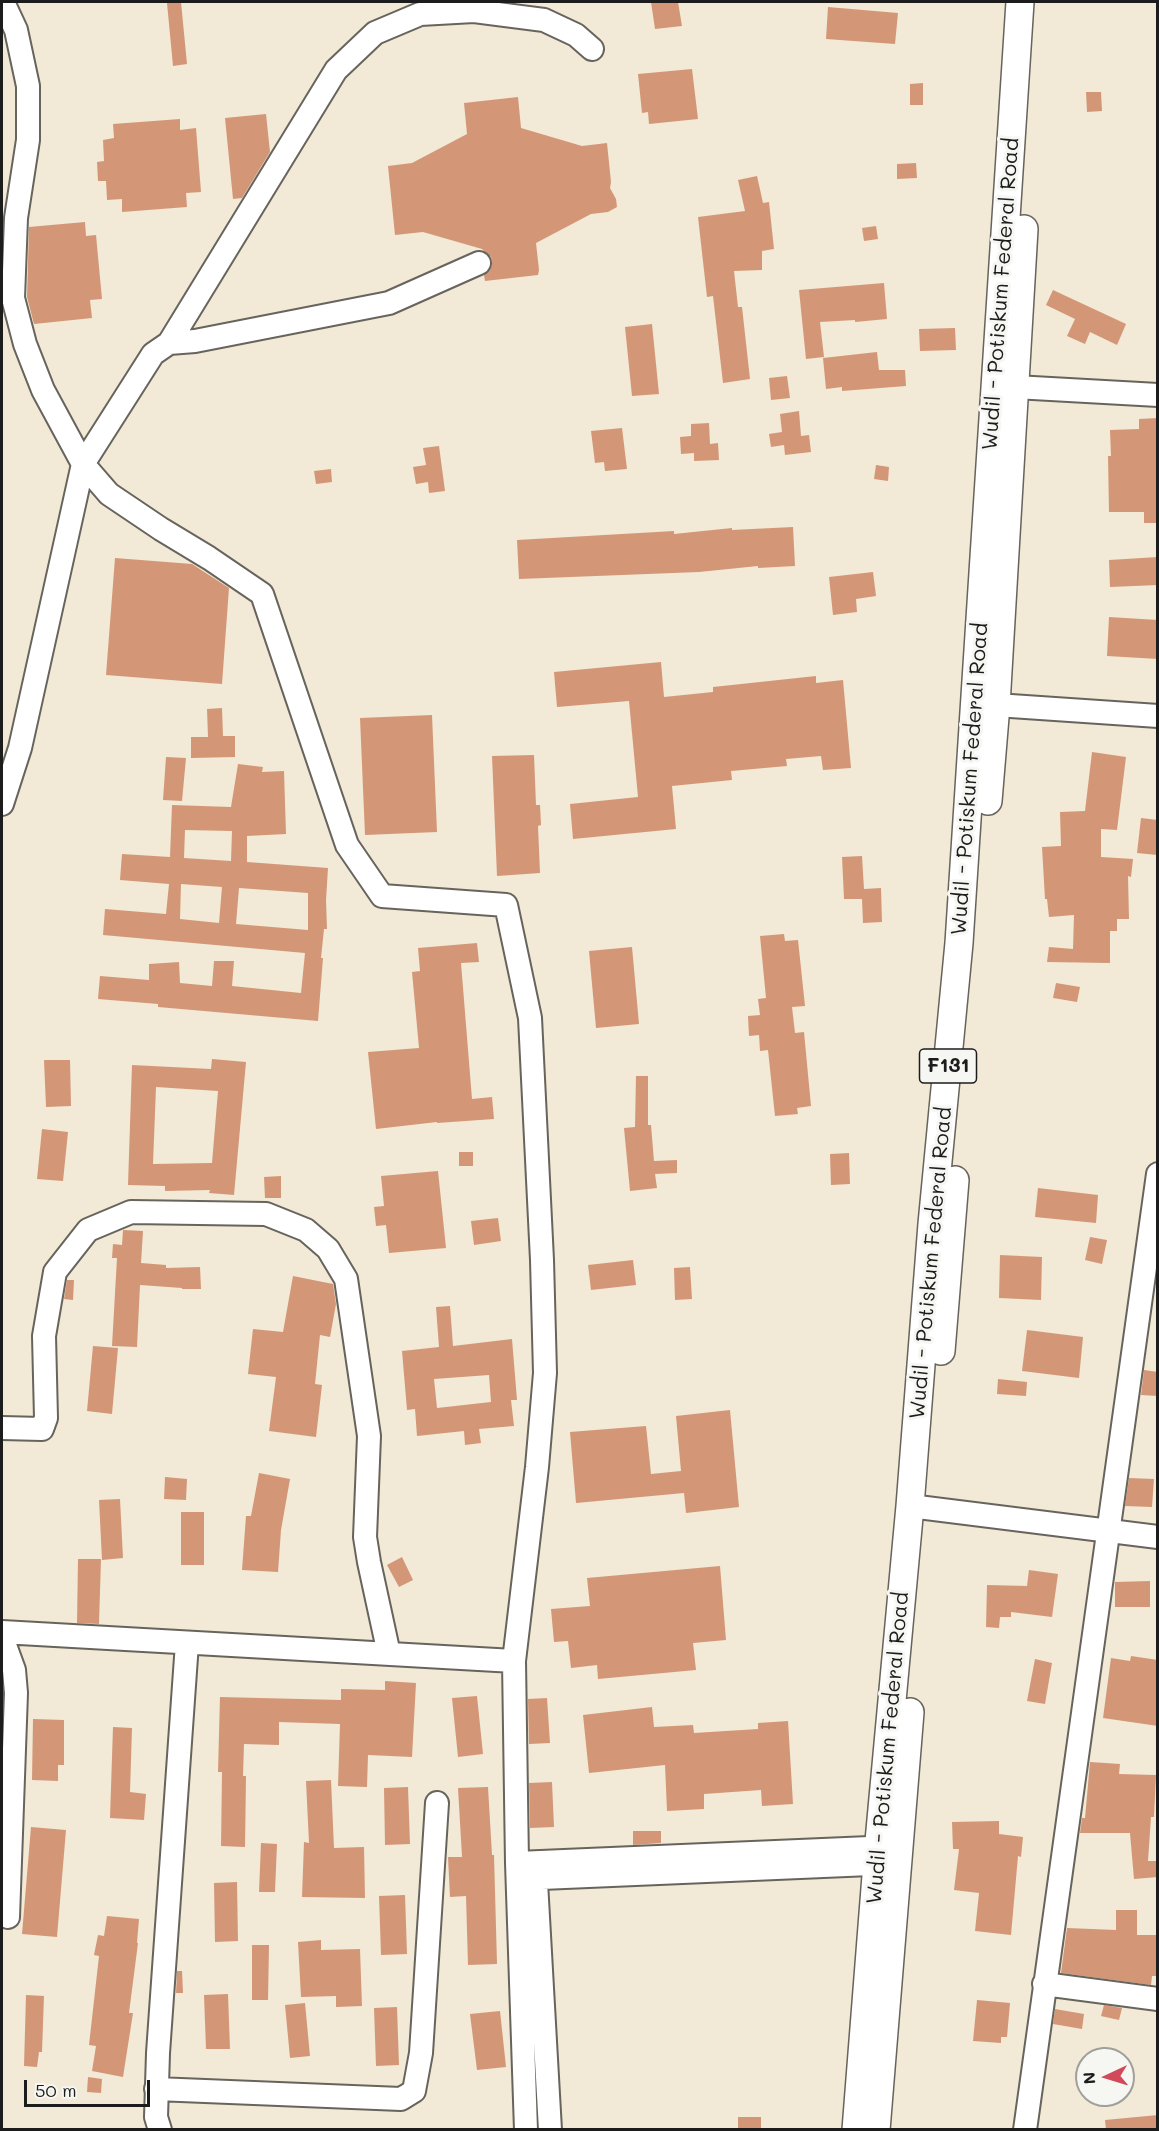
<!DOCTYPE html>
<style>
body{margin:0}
#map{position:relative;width:1159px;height:2131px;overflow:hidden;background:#f2e9d6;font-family:Mali,sans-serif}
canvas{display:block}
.frame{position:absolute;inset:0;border:3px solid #1c1c1c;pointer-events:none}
.north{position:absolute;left:1075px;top:2047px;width:60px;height:60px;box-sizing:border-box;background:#f6f6f2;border:2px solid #9f9f9c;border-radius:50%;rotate:266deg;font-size:16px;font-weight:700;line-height:24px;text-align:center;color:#1c1c1c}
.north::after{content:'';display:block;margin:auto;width:21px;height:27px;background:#d1495b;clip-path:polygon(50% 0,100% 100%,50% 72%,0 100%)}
.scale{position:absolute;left:24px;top:2080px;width:126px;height:27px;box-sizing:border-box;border:3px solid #1c1c1c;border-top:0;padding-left:8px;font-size:18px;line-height:21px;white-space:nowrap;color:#1c1c1c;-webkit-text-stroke:4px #f6f6f2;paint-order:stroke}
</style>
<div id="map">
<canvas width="1159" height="2131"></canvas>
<div class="frame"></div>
<div class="north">N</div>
<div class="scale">50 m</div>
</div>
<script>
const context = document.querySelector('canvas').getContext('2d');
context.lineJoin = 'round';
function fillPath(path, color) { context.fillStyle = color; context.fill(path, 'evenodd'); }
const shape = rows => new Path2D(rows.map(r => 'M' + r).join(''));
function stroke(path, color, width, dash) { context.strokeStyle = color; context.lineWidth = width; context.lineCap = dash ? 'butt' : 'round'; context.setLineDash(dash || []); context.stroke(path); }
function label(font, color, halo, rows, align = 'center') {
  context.font = font + ' Mali,sans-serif'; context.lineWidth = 6; context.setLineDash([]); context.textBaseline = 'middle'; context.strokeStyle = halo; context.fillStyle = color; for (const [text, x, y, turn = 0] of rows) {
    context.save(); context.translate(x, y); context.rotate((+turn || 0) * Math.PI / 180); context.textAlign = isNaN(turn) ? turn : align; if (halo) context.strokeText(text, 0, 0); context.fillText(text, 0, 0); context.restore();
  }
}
fillPath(shape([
 [181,2,187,64,173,66,167,3],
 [651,2,678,2,682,26,655,29],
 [828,7,898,13,895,44,826,39],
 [692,69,698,119,649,124,648,112,642,113,638,74],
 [923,83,923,105,910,105,910,84],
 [1086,92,1101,92,1102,111,1087,112],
 [518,97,521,128,582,146,607,143,611,182,610,188,616,199,617,207,608,212,591,214,536,243,539,270,538,275,485,281,484,275,490,270,492,264,491,257,482,249,423,232,395,235,388,166,412,163,467,134,464,103],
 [266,114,270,152,242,198,233,199,225,118],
 [180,119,180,130,196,128,201,192,186,193,187,207,122,212,122,199,107,200,106,181,98,181,97,162,104,161,103,140,114,138,113,124],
 [916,163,917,178,897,179,897,164],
 [757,176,763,203,769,202,774,249,762,251,762,270,734,271,738,307,742,307,750,379,723,383,713,296,707,297,698,217,745,211,738,180],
 [85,222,86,236,96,235,102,299,90,300,92,318,34,324,27,297,29,227],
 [876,226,878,239,864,241,862,228],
 [884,283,887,319,855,322,855,320,820,322,824,357,806,359,799,290],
 [1053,290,1126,324,1117,345,1090,332,1085,344,1067,336,1075,319,1046,305],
 [652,324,659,394,632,396,625,327],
 [955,328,956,350,920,351,919,329],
 [877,352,879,370,905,370,906,386,842,391,842,387,826,389,823,358],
 [787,376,790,398,771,400,769,378],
 [799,411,801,436,809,435,811,452,785,455,784,445,771,447,769,434,782,432,780,414],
 [1158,418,1158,523,1144,523,1144,512,1109,512,1108,456,1111,456,1110,430,1139,429,1139,419],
 [709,423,710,444,718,443,719,460,694,461,694,453,681,454,680,437,691,436,691,424],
 [622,428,627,469,605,471,604,462,595,463,591,431],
 [439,446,445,491,429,493,428,482,416,484,413,467,426,465,423,448],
 [876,465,889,467,888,481,874,479],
 [331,469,332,482,316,484,314,471],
 [793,527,795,566,758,568,758,566,699,572,519,579,517,540,674,531,674,534,732,528,732,530],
 [1158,557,1158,585,1110,587,1109,560],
 [115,558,192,564,229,588,222,684,106,675],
 [873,572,876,596,856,599,857,612,833,615,829,577],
 [1109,617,1158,620,1158,659,1107,656],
 [661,662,664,697,713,692,713,687,816,676,816,683,843,680,851,768,823,770,821,756,786,759,787,766,731,771,732,780,672,786,676,829,573,839,570,804,638,797,629,701,557,707,554,672],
 [222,708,223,736,235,736,235,757,191,758,191,737,208,737,207,709],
 [432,715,437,832,365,835,360,718],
 [1092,752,1126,757,1117,830,1101,829,1101,857,1133,859,1131,877,1128,876,1129,919,1117,919,1117,931,1110,931,1110,963,1047,962,1049,947,1073,949,1074,915,1049,917,1047,899,1045,899,1042,847,1061,846,1060,812,1085,811],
 [534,755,536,805,540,805,541,825,538,826,540,873,497,876,492,756],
 [166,757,186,758,182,801,163,800],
 [238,764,263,767,262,772,284,771,286,834,247,836,247,862,328,868,326,900,327,929,324,929,321,958,323,958,318,1021,158,1007,158,1004,98,999,100,976,149,980,149,964,179,962,180,983,212,986,214,961,234,961,232,986,301,993,305,953,103,935,105,909,166,914,169,884,120,880,122,854,170,857,172,805,231,807],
 [185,830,232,831,231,861,184,858],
 [181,884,222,887,219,923,180,919],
 [239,888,308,893,308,930,236,924],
 [1141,818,1158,820,1157,855,1137,853],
 [862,856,864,889,881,888,882,922,863,923,862,899,844,899,842,857],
 [784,934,785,941,798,940,805,1006,792,1007,795,1033,804,1032,811,1106,797,1108,798,1114,775,1116,768,1050,760,1051,759,1035,749,1036,748,1016,760,1015,758,999,766,998,760,936],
 [477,943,479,962,461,963,472,1099,492,1097,494,1119,437,1123,437,1122,376,1129,368,1052,419,1048,412,972,420,971,418,948],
 [632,947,639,1024,596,1028,589,951],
 [1056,983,1080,987,1077,1002,1053,998],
 [212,1059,246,1062,234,1195,209,1193,210,1190,165,1191,165,1186,128,1185,132,1065,211,1069],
 [156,1087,218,1091,212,1163,153,1164],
 [44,1060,70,1060,71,1106,46,1107],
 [636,1076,648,1076,648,1125,651,1125,654,1161,677,1160,677,1173,655,1174,657,1188,630,1191,624,1128,635,1127],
 [42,1129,68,1132,63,1181,37,1179],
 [459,1152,473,1152,473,1166,459,1166],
 [849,1153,850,1184,831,1185,830,1154],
 [438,1171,446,1248,389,1253,386,1225,376,1226,374,1207,384,1206,381,1176],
 [281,1176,281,1198,265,1198,264,1177],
 [1038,1188,1098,1195,1096,1223,1035,1217],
 [498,1218,501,1241,474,1245,471,1221],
 [123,1230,143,1231,141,1263,166,1265,166,1268,200,1267,201,1289,182,1289,182,1288,140,1285,137,1347,112,1346,117,1258,112,1258,113,1244,122,1245],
 [1090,1237,1107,1240,1102,1264,1085,1260],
 [1000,1255,1042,1257,1041,1300,999,1298],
 [633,1260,636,1285,591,1290,588,1265],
 [690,1267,692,1299,675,1300,674,1268],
 [293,1276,333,1284,336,1304,330,1337,320,1335,315,1384,322,1385,316,1437,269,1431,276,1377,248,1374,253,1329,283,1332],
 [67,1280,74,1280,73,1300,64,1299],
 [450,1306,453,1346,512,1339,517,1400,511,1400,514,1426,479,1429,481,1443,465,1445,464,1431,417,1436,415,1409,407,1410,402,1351,439,1347,436,1307],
 [489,1375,491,1402,437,1408,434,1379],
 [1027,1330,1083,1337,1079,1378,1022,1371],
 [93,1346,118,1348,112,1414,87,1411],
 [1144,1370,1158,1372,1158,1396,1141,1395],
 [998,1379,1027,1382,1026,1396,997,1394],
 [730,1410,739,1507,686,1513,684,1493,576,1503,570,1432,646,1426,651,1474,681,1471,676,1416],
 [259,1473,290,1479,281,1530,278,1572,242,1570,246,1516,251,1516],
 [165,1477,187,1479,186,1500,164,1499],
 [1129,1478,1154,1479,1152,1507,1125,1506],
 [120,1499,123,1558,102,1560,99,1500],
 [181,1512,204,1512,204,1565,181,1565],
 [402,1557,413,1580,399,1587,387,1565],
 [78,1559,101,1559,99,1624,77,1623],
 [720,1566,726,1640,693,1643,696,1670,598,1679,597,1665,571,1668,568,1641,554,1642,551,1609,590,1606,587,1578],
 [1029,1570,1058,1574,1052,1617,1011,1612,1011,1617,1000,1617,999,1628,986,1627,987,1585,1027,1586],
 [1150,1581,1150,1607,1115,1607,1115,1582],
 [1131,1656,1158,1660,1158,1726,1103,1718,1111,1658,1130,1661],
 [1035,1659,1052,1663,1045,1704,1027,1701],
 [385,1681,416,1683,412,1757,368,1755,367,1787,338,1786,340,1724,279,1722,279,1745,244,1744,243,1776,246,1776,245,1847,221,1846,222,1772,218,1772,220,1697,341,1700,341,1689,385,1690],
 [477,1696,483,1754,458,1757,452,1698],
 [547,1698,550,1743,529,1744,528,1699],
 [652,1707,654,1727,693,1725,694,1733,758,1729,758,1723,788,1721,793,1804,762,1806,761,1790,704,1794,704,1809,667,1811,665,1765,589,1773,583,1715],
 [33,1719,64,1720,64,1765,58,1765,58,1781,32,1780],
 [113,1727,132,1728,130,1792,146,1794,144,1820,110,1818],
 [1090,1762,1120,1764,1119,1774,1156,1775,1154,1817,1151,1817,1148,1861,1158,1861,1158,1877,1134,1879,1130,1833,1080,1833,1082,1818,1085,1818],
 [331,1780,334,1848,364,1847,365,1898,302,1897,304,1842,309,1843,306,1781],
 [552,1782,554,1827,530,1828,529,1783],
 [408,1787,410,1844,385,1845,384,1788],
 [488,1787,492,1855,494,1855,497,1964,468,1965,466,1896,450,1897,448,1857,462,1857,458,1788],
 [999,1821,999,1834,1023,1837,1021,1857,1018,1856,1011,1935,975,1931,979,1893,954,1890,959,1849,953,1849,952,1822],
 [31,1827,66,1830,57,1937,22,1934],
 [633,1831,661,1831,661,1843,633,1845],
 [261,1843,277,1844,275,1892,259,1892],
 [237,1882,238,1941,215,1942,214,1883],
 [405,1895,407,1954,381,1955,379,1896],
 [1116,1910,1137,1910,1137,1935,1158,1935,1158,1976,1152,1976,1151,1985,1061,1973,1067,1928,1116,1930],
 [107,1916,139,1919,137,1943,138,1943,129,2013,133,2013,123,2077,92,2071,96,2046,89,2045,99,1956,94,1955,98,1935,104,1936],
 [321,1940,321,1950,360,1949,362,2006,336,2007,336,1996,301,1997,298,1942],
 [252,1945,269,1945,268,2000,252,2000],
 [177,1971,182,1971,183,1993,176,1993],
 [228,1994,230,2049,206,2049,204,1995],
 [26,1995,44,1996,42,2052,39,2052,37,2067,24,2066],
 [977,2000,1010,2003,1007,2037,1001,2037,1001,2043,973,2041],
 [305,2003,310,2056,290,2058,285,2005],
 [1104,2005,1122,2008,1119,2020,1101,2016],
 [397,2007,399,2065,376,2066,374,2008],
 [1055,2009,1084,2014,1082,2029,1053,2024],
 [500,2011,506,2067,477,2070,470,2014],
 [88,2077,102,2079,101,2093,87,2092],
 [1158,2115,1158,2130,1106,2130,1105,2120],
 [738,2117,761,2117,761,2130,738,2130]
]), '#d39777');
const minor = shape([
 [3,2,16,30,28,86,28,140,16,218,13,298,25,344,43,390,83,464,109,494,161,529,209,558,262,594,347,845,382,896,506,905,530,1018,542,1260,545,1373,537,1467,514,1661,517,1863,526,2130],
 [169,343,195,341,389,303,479,263],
 [997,386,1158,395],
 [996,705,1158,716],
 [2,804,20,748,83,464,153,354,169,343,336,70,375,33,420,14,474,11,544,20,576,35,592,49],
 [2,1428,42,1429,46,1418,44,1336,55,1272,88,1230,131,1212,266,1214,306,1230,328,1249,346,1279,369,1436,365,1537,369,1562,389,1654],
 [910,1506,1158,1537],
 [2,1632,514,1661],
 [2,1637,14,1670,16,1693,8,1917],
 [517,1863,893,1847],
 [535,1864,550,2130],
 [518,1879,894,1863],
 [1044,1984,1158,1999],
 [156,2089,401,2099,414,2091,421,2053,437,1803],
 [160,2130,156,2117,158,2053,187,1643],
 [1025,2130,1158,1174]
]);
const major = shape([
 [988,801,996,705,1024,229],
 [941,1351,955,1180],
 [856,2130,877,1863,910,1506,932,1224,959,943,1020,2],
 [876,2130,910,1712]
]);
stroke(minor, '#67645d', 26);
stroke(major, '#67645d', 30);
stroke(minor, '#fff', 22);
stroke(major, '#fff', 27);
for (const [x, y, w] of [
 [948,1066,57]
]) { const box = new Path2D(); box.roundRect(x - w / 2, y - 17, w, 34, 4.5); context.fillStyle = '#f6f6f2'; context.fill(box); stroke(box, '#1c1c1c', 1.5); }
label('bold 20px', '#1c1c1c', null, [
 ["F131",948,1066]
]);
label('21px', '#1c1c1c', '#f6f6f2', [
 ["Wudil - Potiskum Federal Road",1001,294,-86],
 ["Wudil - Potiskum Federal Road",970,779,-86],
 ["Wudil - Potiskum Federal Road",931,1263,-85],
 ["Wudil - Potiskum Federal Road",888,1748,-85]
]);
</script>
